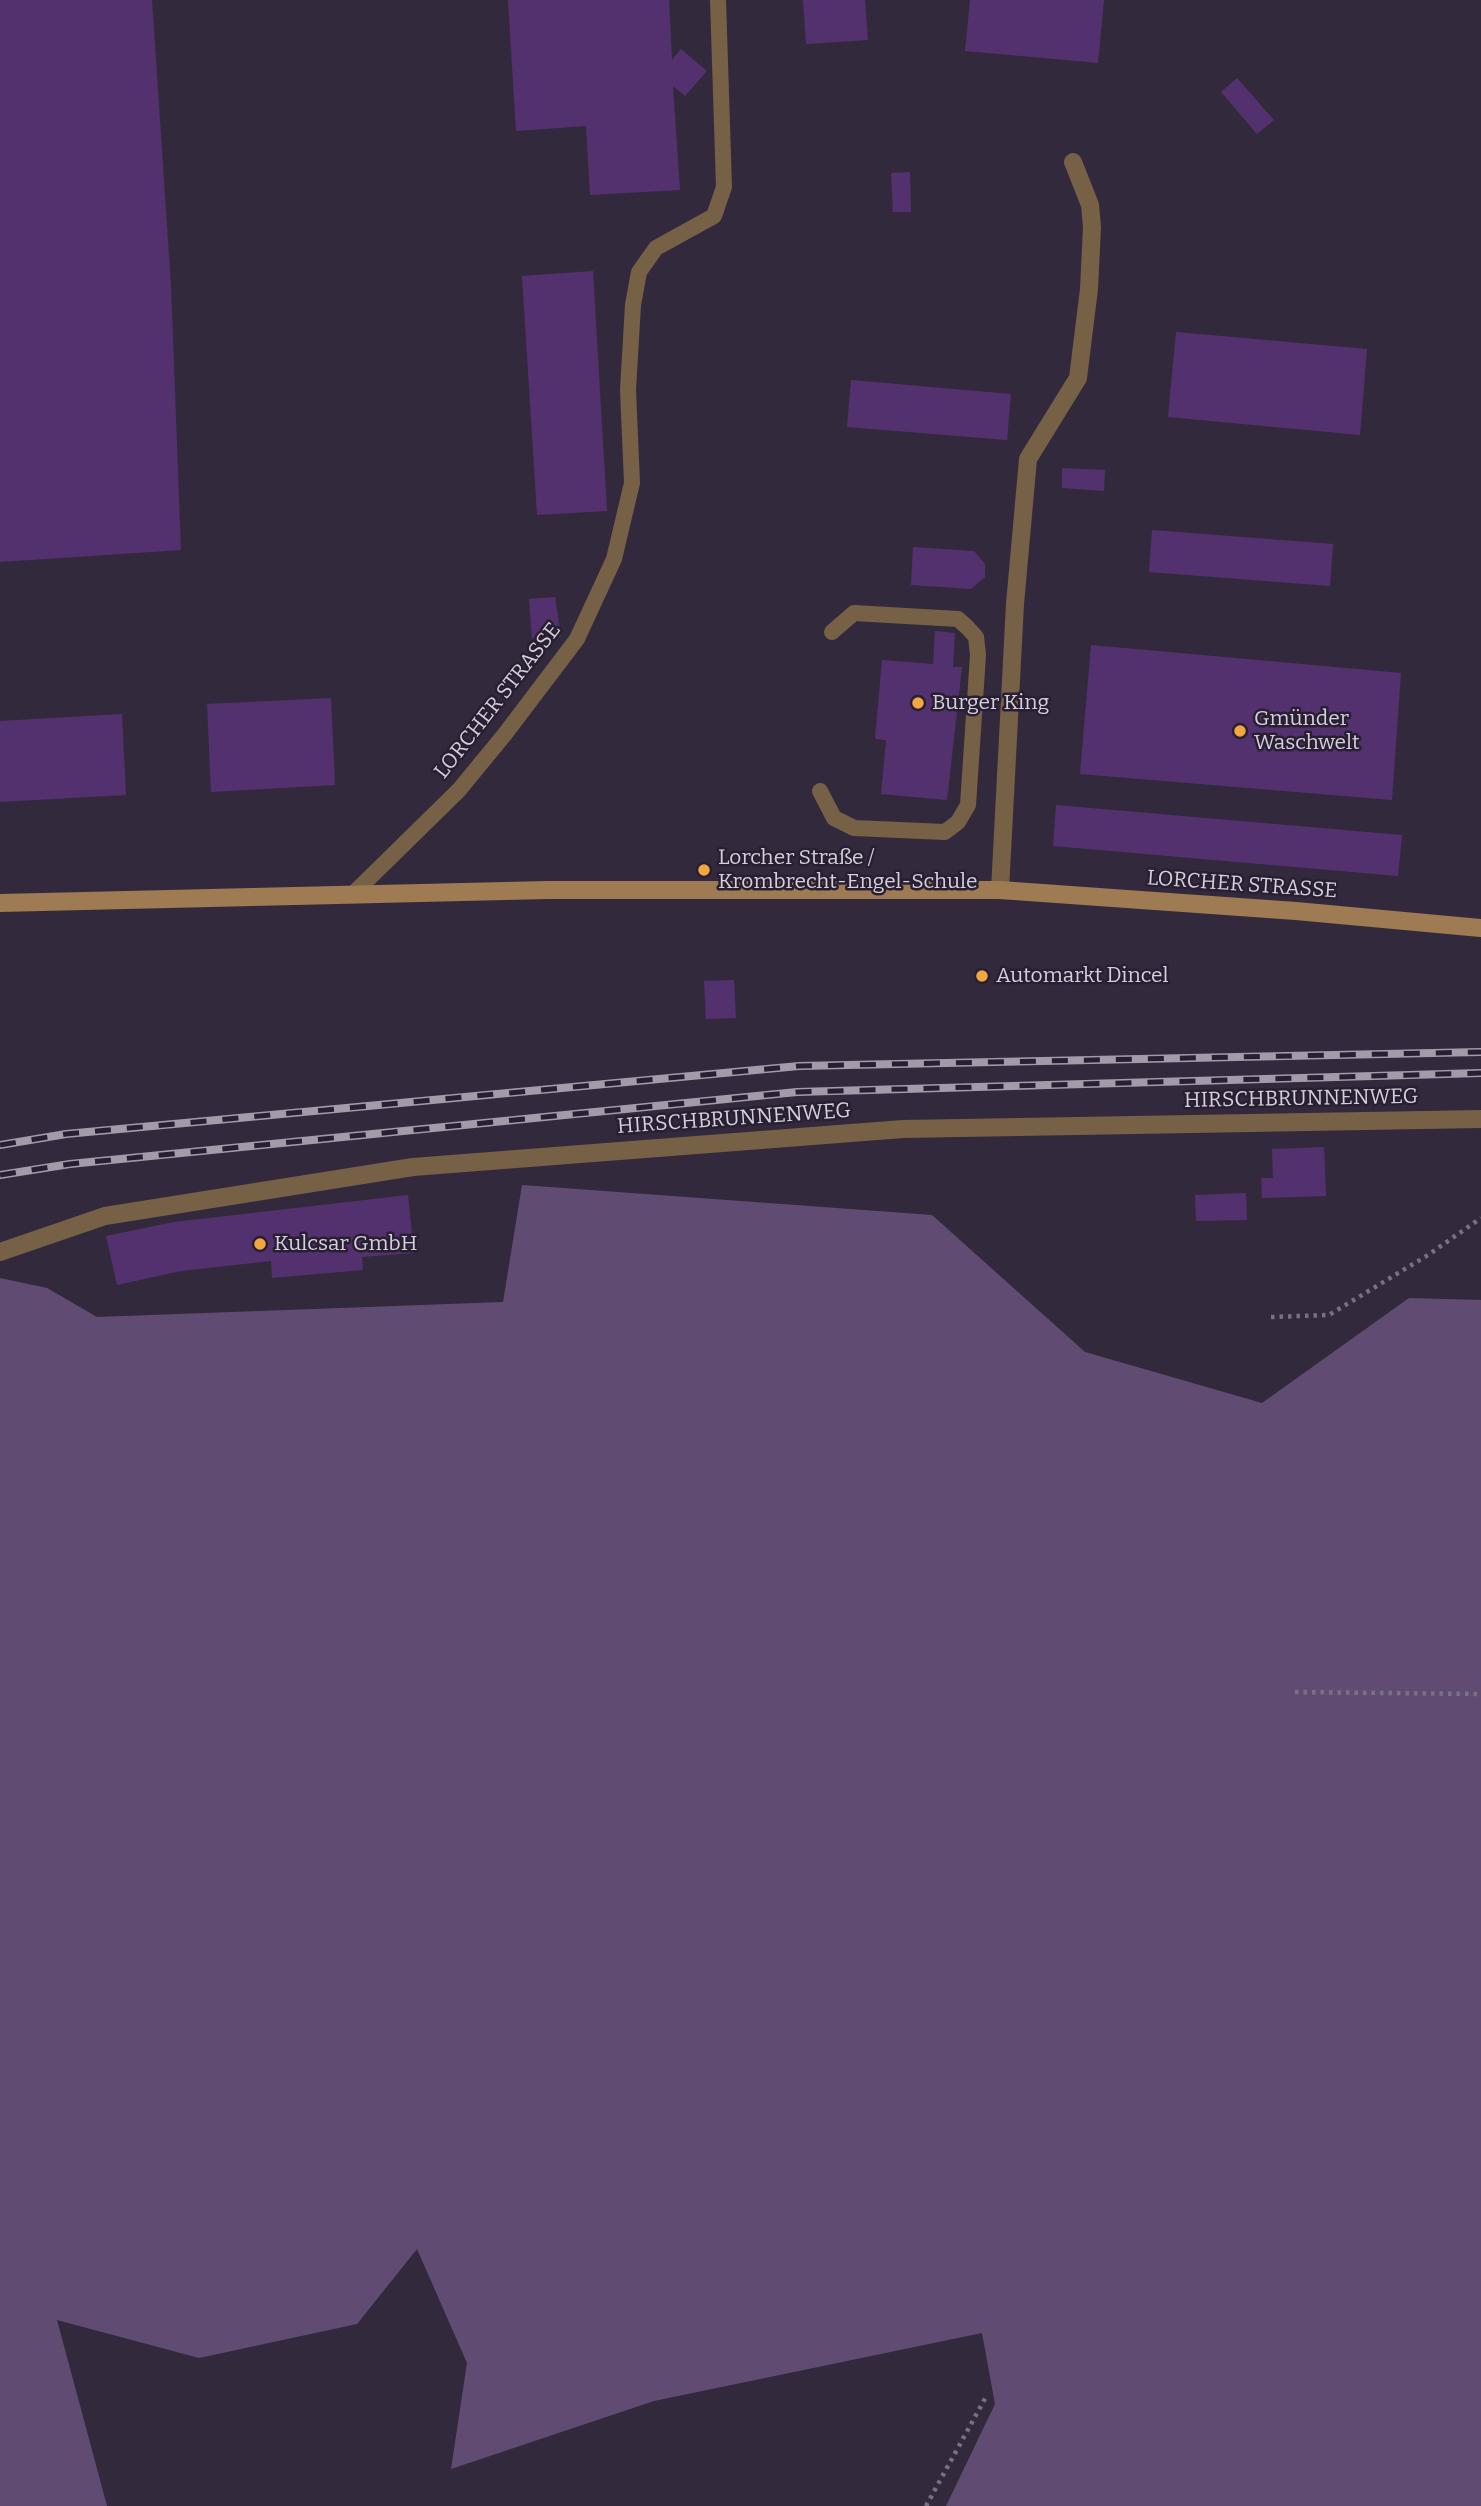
<!DOCTYPE html>
<meta charset="utf-8">
<style>
body{margin:0}
canvas{display:block;background:#33293c}
</style>
<canvas width="1481" height="2506"></canvas>
<script>
const context = document.querySelector('canvas').getContext('2d');
context.lineJoin = 'round';
function fillPath(path, color) { context.fillStyle = color; context.fill(path, 'evenodd'); }
const shape = rows => new Path2D(rows.map(r => 'M' + r).join(''));
function stroke(path, color, width, dash) { context.strokeStyle = color; context.lineWidth = width; context.lineCap = dash ? 'butt' : 'round'; context.setLineDash(dash || []); context.stroke(path); }
function label(font, color, halo, rows, align = 'center') {
  context.font = font + ' Bitter,serif'; context.lineWidth = 5; context.setLineDash([]); context.textBaseline = 'middle'; context.strokeStyle = halo; context.fillStyle = color; for (const [text, x, y, turn = 0] of rows) {
    context.save(); context.translate(x, y); context.rotate((+turn || 0) * Math.PI / 180); context.textAlign = isNaN(turn) ? turn : align; if (halo) context.strokeText(text, 0, 0); context.fillText(text, 0, 0); context.restore();
  }
}
fillPath(shape([
 [522,1185,932,1215,1085,1352,1262,1403,1409,1298,1481,1300,1481,2506,946,2506,995,2404,982,2333,654,2401,451,2469,467,2363,417,2249,357,2324,199,2358,57,2320,107,2506,0,2506,0,1278,47,1288,97,1317,503,1302]
]), '#604c73');
fillPath(shape([
 [0,0,152,0,171,286,181,550,0,562],
 [508,0,669,0,672,60,681,49,707,71,685,96,673,86,680,190,590,195,586,126,516,131],
 [803,0,865,0,868,40,806,44],
 [970,0,1104,0,1098,63,965,51],
 [1237,78,1274,120,1257,134,1221,92],
 [910,172,911,212,893,212,891,173],
 [593,271,607,511,537,515,522,276],
 [1176,332,1367,349,1360,435,1168,417],
 [851,380,1011,394,1007,440,847,427],
 [1062,468,1105,470,1104,491,1062,488],
 [1152,530,1333,544,1330,586,1149,572],
 [913,547,974,551,985,564,985,577,971,589,911,585],
 [555,597,561,637,532,638,529,599],
 [935,631,955,633,953,667,962,667,947,800,881,794,886,740,875,739,882,660,933,664],
 [1091,645,1401,673,1392,800,1080,774],
 [331,698,335,785,211,792,207,704],
 [122,714,126,795,0,802,0,721],
 [1056,805,1402,835,1398,876,1053,846],
 [734,980,736,1018,706,1019,704,981],
 [1324,1147,1326,1196,1262,1198,1261,1178,1273,1178,1272,1149],
 [1246,1193,1247,1220,1196,1221,1195,1195],
 [408,1195,414,1253,362,1257,363,1270,272,1278,271,1261,181,1271,117,1285,106,1236,174,1222]
]), '#53316e');
stroke(shape([
 [1271,1317,1329,1315,1428,1255,1481,1218],
 [1295,1692,1481,1694],
 [926,2506,987,2395]
]), '#797080', 4.5, [3.5, 5]);
stroke(shape([
 [820,791,834,818,854,828,945,832,958,822,968,805,978,655,976,637,967,627,958,619,854,613,832,632],
 [353,894,459,790,505,734,577,639,614,559,632,483,628,390,633,305,639,272,656,248,714,216,724,187,718,0]
]), '#766046', 16);
stroke(shape([
 [1000,890,1015,604,1028,459,1078,378,1089,289,1092,227,1090,205,1073,162],
 [0,1252,105,1216,413,1167,903,1129,1481,1119]
]), '#766046', 18);
stroke(shape([
 [0,903,547,890,1000,890,1296,911,1481,928]
]), '#9e7b52', 18);
const rail = shape([
 [0,1145,66,1134,799,1066,1481,1052],
 [0,1175,70,1164,797,1092,1481,1073]
]);
stroke(rail, '#a39baa', 8);
stroke(rail, '#291f32', 5, [16]);
for (const [x, y, r, color] of [
 [918,703,7,"#f1a640"],
 [1240,731,7,"#f1a640"],
 [704,870,7,"#f1a640"],
 [982,976,7,"#f1a640"],
 [260,1244,7,"#f1a640"]
]) { const dot = new Path2D(); dot.arc(x, y, r, 0, 2 * Math.PI); context.fillStyle = color; context.fill(dot); stroke(dot, '#291f32', 2.5); }
label('21px', '#d5cfdb', '#291f32', [
 ["LORCHER STRASSE",498,701,-52],
 ["LORCHER STRASSE",1242,885,4],
 ["HIRSCHBRUNNENWEG",1301,1099,-1],
 ["HIRSCHBRUNNENWEG",734,1119,-4]
]);
label('21px', '#d5cfdb', '#291f32', [
 ["Burger King",932,703],
 ["Gmünder",1254,719],
 ["Waschwelt",1254,743],
 ["Lorcher Straße /",718,858],
 ["Krombrecht-Engel-Schule",718,882],
 ["Automarkt Dincel",996,976],
 ["Kulcsar GmbH",274,1244]
], 'left');
</script>
